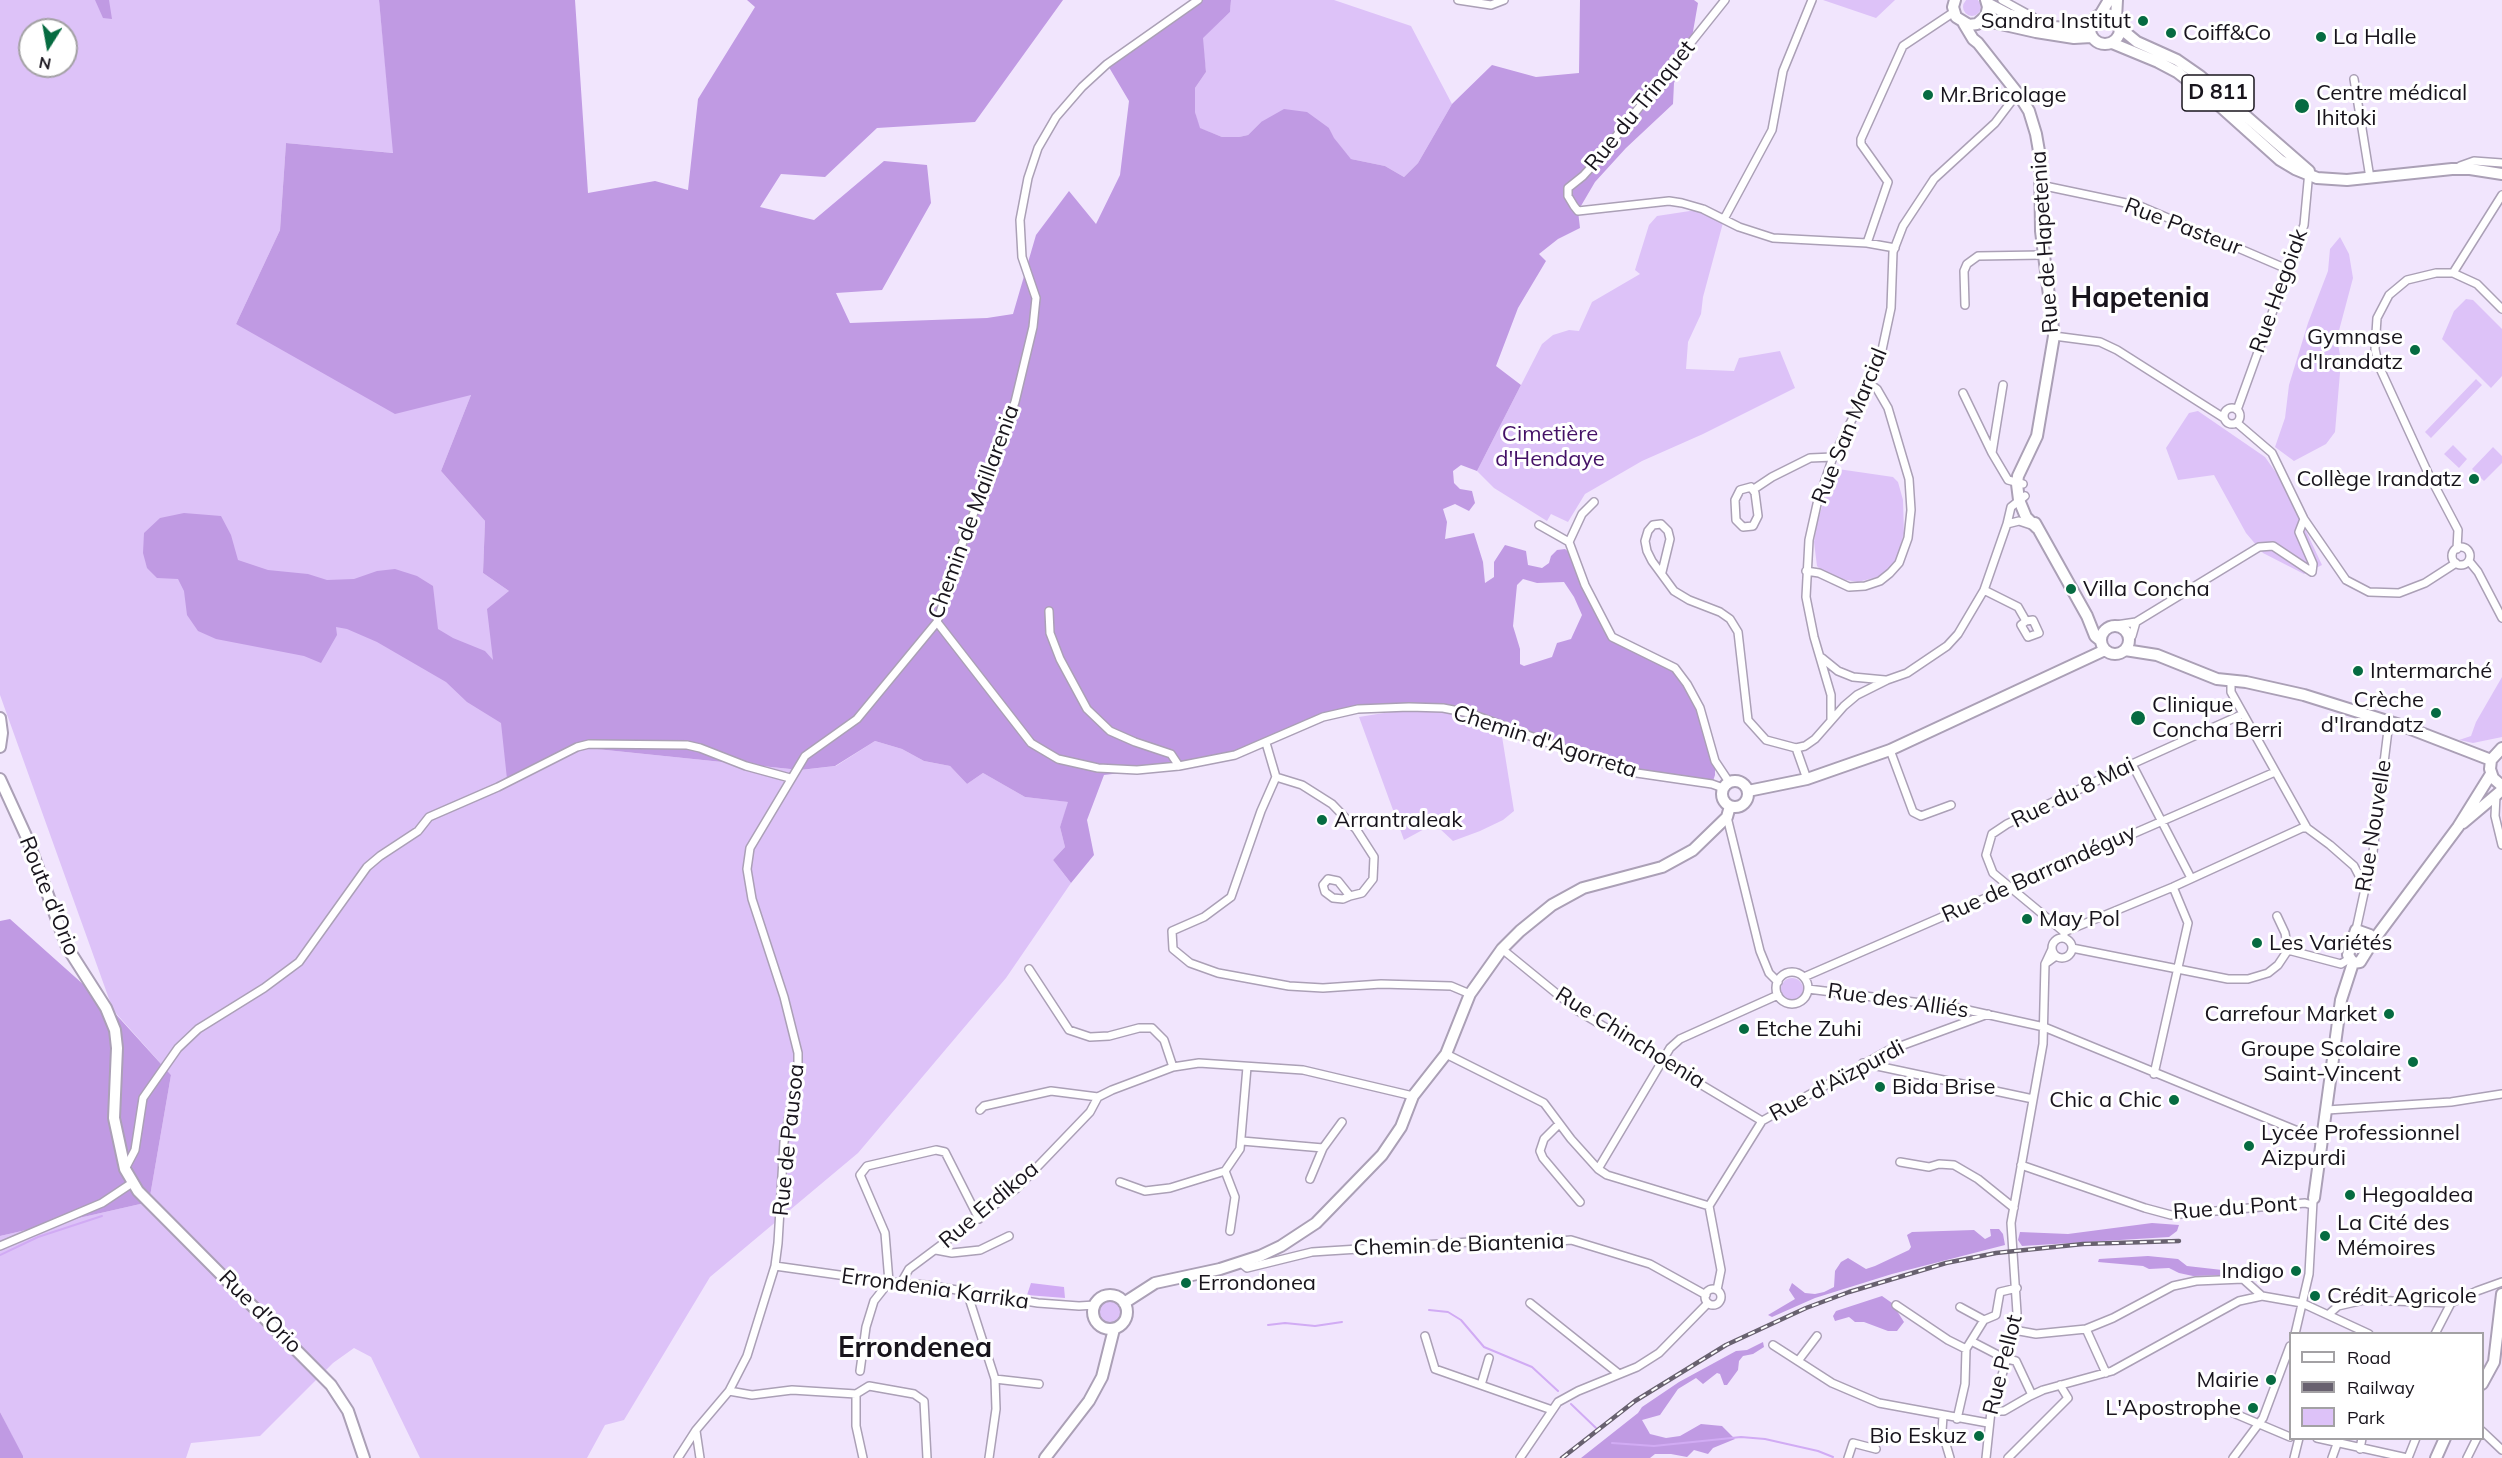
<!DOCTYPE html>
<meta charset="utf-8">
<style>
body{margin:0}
#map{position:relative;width:2502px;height:1458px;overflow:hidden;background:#f1e5fd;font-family:Mulish,sans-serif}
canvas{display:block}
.legend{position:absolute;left:2289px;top:1332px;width:195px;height:108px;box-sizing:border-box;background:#fff;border:2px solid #a3a1a4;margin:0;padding:8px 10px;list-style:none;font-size:18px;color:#18141c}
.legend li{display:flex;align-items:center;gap:12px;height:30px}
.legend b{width:30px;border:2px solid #a3a1a4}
.north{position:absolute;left:18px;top:18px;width:60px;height:60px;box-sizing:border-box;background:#fff;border:2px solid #a3a1a4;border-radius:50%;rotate:191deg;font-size:16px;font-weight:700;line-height:24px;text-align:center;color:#18141c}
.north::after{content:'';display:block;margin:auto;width:21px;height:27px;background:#066b41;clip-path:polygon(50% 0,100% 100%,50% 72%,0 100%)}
</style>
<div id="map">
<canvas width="2502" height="1458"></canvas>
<ul class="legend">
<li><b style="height:8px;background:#fff"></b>Road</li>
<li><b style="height:8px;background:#68616f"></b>Railway</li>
<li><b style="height:16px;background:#ddc2f8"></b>Park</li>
</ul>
<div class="north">N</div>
</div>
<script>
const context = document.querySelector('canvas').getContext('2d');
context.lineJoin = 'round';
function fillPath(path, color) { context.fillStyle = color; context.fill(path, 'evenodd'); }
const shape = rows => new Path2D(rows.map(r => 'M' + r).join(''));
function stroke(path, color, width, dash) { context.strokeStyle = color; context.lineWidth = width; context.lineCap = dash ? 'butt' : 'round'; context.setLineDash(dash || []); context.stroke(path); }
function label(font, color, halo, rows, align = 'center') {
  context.font = font + ' Mulish,sans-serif'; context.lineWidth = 6; context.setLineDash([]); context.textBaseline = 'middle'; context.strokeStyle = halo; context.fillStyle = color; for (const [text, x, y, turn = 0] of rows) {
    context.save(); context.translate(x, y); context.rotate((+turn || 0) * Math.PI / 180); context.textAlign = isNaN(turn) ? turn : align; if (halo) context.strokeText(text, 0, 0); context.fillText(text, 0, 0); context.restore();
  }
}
fillPath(shape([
 '1963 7a9 9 0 1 1 18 0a9 9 0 1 1-18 0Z',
 [0,0,379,0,394,153,286,143,280,230,236,324,471,395,441,471,485,521,483,573,509,591,577,747,800,770,836,766,875,741,902,749,924,761,950,766,967,784,983,773,1025,797,1069,802,1060,827,1065,847,1053,860,1071,883,1006,978,858,1153,710,1277,624,1420,605,1425,587,1458,420,1458,371,1357,354,1348,333,1363,260,1436,191,1443,186,1458,23,1458,0,1412,0,1236,149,1202,171,1075,113,1010,0,695],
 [30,30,66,30,66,66,30,66],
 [1231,0,1334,0,1411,26,1452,104,1418,163,1404,177,1385,166,1351,159,1333,138,1329,128,1261,122,1248,135,1239,137,1222,137,1199,128,1195,112,1195,88,1206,72,1202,38,1230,12],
 [1823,0,1895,0,1876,18],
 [1703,209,1724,219,1703,297,1701,314,1688,342,1686,369,1734,371,1739,358,1780,351,1795,388,1703,434,1642,461,1585,494,1568,522,1551,514,1547,521,1494,488,1477,471,1542,344,1553,335,1569,330,1579,331,1592,302,1640,274,1635,270,1649,225,1657,216],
 [2340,237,2349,254,2353,278,2337,338,2341,361,2335,432,2326,444,2294,461,2275,447,2285,418,2289,385,2308,323,2328,271,2330,249],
 [2466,299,2473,300,2502,329,2502,376,2491,388,2442,339,2454,311],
 [2476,379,2482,385,2431,438,2425,432],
 [2198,411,2265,457,2284,484,2322,565,2304,574,2263,553,2246,533,2214,475,2178,480,2166,448,2189,413],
 [2453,445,2467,459,2459,468,2444,454],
 [2493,447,2502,456,2502,463,2484,481,2472,469],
 [1838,469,1893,477,1898,482,1903,500,1904,533,1896,562,1881,576,1858,582,1835,578,1824,573,1817,566,1814,542,1817,522,1833,474],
 [2502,677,2502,737,2473,743,2459,740,2471,736,2476,722],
 [1390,712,1445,712,1500,724,1514,811,1503,820,1480,831,1453,841,1439,828,1428,827,1404,840,1359,717],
 '1781 989a11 11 0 1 1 22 0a11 11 0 1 1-22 0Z',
 '1093 1312a17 17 0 1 1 34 0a17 17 0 1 1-34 0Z'
]), '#ddc2f8');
fillPath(shape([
 [95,0,109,0,112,19,103,18],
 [379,0,575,0,588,193,655,181,688,190,698,99,755,7,747,0,1063,0,975,122,877,128,825,177,781,174,760,207,814,220,884,161,927,165,931,203,882,290,836,293,850,323,987,318,1013,314,1036,235,1069,191,1096,224,1120,175,1129,101,1107,64,1198,0,1231,0,1230,12,1203,38,1206,72,1195,88,1195,112,1200,128,1222,137,1239,137,1248,135,1261,122,1284,109,1307,112,1329,128,1334,138,1351,159,1385,166,1404,177,1418,163,1452,104,1492,65,1536,77,1579,73,1580,0,1694,0,1698,3,1691,43,1674,83,1673,104,1626,148,1595,182,1578,211,1580,228,1558,239,1539,254,1546,261,1518,308,1496,366,1521,385,1477,471,1461,465,1453,471,1454,483,1460,489,1472,491,1475,503,1469,511,1455,504,1443,509,1447,522,1445,539,1474,533,1483,562,1485,583,1494,577,1494,562,1505,545,1526,551,1528,565,1542,568,1549,563,1551,556,1557,550,1565,549,1574,556,1612,637,1675,668,1700,708,1715,761,1715,775,1712,784,1623,771,1490,720,1443,708,1358,709,1323,717,1266,743,1179,766,1104,775,1087,820,1094,855,1071,883,1053,860,1065,847,1060,827,1068,802,1025,797,983,773,967,784,950,766,924,761,902,749,875,741,835,766,800,770,577,747,507,779,501,723,467,702,446,682,377,642,347,629,336,627,337,635,321,663,304,656,216,639,198,631,187,615,184,591,178,579,157,578,147,568,143,553,144,533,160,518,184,513,221,516,231,535,238,560,268,570,308,574,327,580,354,579,377,571,395,569,417,576,433,586,438,629,453,638,485,651,493,660,487,609,509,591,483,573,485,521,441,471,471,395,395,414,236,324,280,230,286,143,393,153],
 [1523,579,1537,583,1564,582,1574,597,1582,615,1571,639,1557,643,1552,657,1524,666,1520,664,1520,649,1513,626,1517,585],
 [10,919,112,1010,171,1075,149,1202,0,1236,0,921],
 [2152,1223,2179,1225,2177,1231,2169,1237,2022,1246,2018,1240,2020,1232,2068,1234],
 [1990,1229,1999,1229,2003,1234,2005,1245,1892,1274,1815,1298,1772,1317,1768,1315,1795,1299,1789,1290,1792,1283,1805,1293,1815,1294,1824,1292,1834,1287,1835,1271,1841,1262,1848,1258,1866,1269,1875,1266,1909,1250,1911,1247,1907,1235,1912,1232,1974,1230,1985,1239,1991,1236],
 [2148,1256,2178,1259,2187,1266,2231,1271,2233,1275,2193,1276,2179,1273,2169,1268,2149,1269,2143,1266,2098,1262,2099,1259],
 [1882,1296,1892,1303,1904,1322,1897,1331,1888,1331,1864,1322,1855,1322,1849,1317,1835,1321,1833,1316,1836,1311],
 [1763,1342,1764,1347,1753,1354,1743,1356,1739,1361,1738,1370,1727,1385,1724,1385,1720,1374,1717,1373,1703,1384,1696,1378,1678,1389,1660,1415,1642,1420,1650,1434,1666,1438,1680,1436,1701,1424,1722,1426,1735,1439,1713,1448,1708,1454,1694,1450,1687,1457,1671,1454,1655,1454,1650,1458,1581,1458,1638,1413,1642,1407,1679,1382,1736,1351,1747,1350],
 [0,1412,23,1456,23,1458,0,1458]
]), '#c09ae3');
fillPath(shape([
 [1031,1283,1064,1287,1065,1298,1027,1295]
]), '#d1abf4');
stroke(shape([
 [0,1255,38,1237,102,1216],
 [1429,1310,1448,1312,1461,1320,1484,1347,1532,1367,1558,1391],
 [1268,1325,1285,1323,1315,1326,1342,1322],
 [1571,1404,1596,1428],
 [1612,1443,1654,1446,1741,1437,1765,1439,1818,1451,1833,1457]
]), '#d1abf4', 2);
const street = shape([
 [1458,0,1491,5,1504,0],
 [1725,0,1594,164,1583,176,1568,188,1568,196,1574,206,1578,211,1669,201,1682,203,1703,209,1739,227,1773,238,1867,243,1895,248],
 [2002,0,2033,17],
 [2354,79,2370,178],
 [2460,166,2474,161,2502,163],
 [2040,185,2140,206,2287,269],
 [1724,219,1772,130,1783,71,1812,0],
 [1867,243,1888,182,1861,144,1861,139,1903,46,1954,12],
 [2453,273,2502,195],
 [1965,305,1964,271,1967,264,1978,256,2043,255],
 [2054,336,2100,342,2117,350,2224,418],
 [2003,385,1992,453,2008,480,2023,484],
 [1963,393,1992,453],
 '2224 416a8 8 0 1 1 16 0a8 8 0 1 1-16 0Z',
 [2237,410,2304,225,2309,171],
 [2237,423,2272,453,2304,519,2346,580,2369,592,2399,593,2425,583,2456,563],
 [1751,487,1755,493,1758,516,1753,526,1743,527,1736,520,1735,500,1740,490,1751,487],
 [1754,489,1772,477,1810,458,1833,457],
 [2025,496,2011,507,2007,524,2019,521,2031,525],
 [1539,525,1569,542,1585,585,1612,637,1675,668,1687,684,1700,708,1715,761,1729,782],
 [1569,542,1582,514,1594,502],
 '2452 556a9 9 0 1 1 18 0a9 9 0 1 1-18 0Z',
 [2457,549,2458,530,2428,473,2378,364,2375,349,2377,318,2389,295,2407,280,2436,273,2453,273,2477,284,2502,309],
 [2469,561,2478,572,2502,618],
 [1806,571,1819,573,1849,587,1865,586,1880,581,1890,573,1899,563,1908,538,1911,510,1909,479,1888,408,1877,389,1870,384],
 [1662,572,1670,539,1668,531,1661,524,1653,525,1648,531,1645,541,1647,551,1652,561,1674,591,1689,600,1720,612,1730,619,1738,632,1748,720,1766,740,1796,748,1807,779],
 [1984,590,2018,607,2026,621,2021,625,2028,637,2039,633,2033,620,2026,621],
 [1049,611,1050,633,1060,659,1087,709,1110,731,1135,742,1171,754,1179,766],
 [937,622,1031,743,1058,759,1098,768,1137,770,1179,766,1235,755,1323,717,1358,709,1409,707,1443,708,1469,713,1623,771,1712,784,1723,788],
 [2116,625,2136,622,2259,547,2273,546,2312,572,2313,564,2299,532,2304,519],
 [2129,638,2132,636,2136,622],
 [1822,658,1838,671,1853,677,1885,680],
 [2231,681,2231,692,2307,828],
 [1831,719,1831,695,1814,637,1806,597,1809,540,1817,504,1833,457,1870,384,1882,350,1891,308,1893,252,1903,226,1934,179,1995,123,2014,98,2019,95],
 [1266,743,1276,777,1261,811,1231,897,1204,917,1172,931,1173,949,1190,963,1218,973,1289,986,1323,988,1381,984,1451,986,1470,994],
 [1796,748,1805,746,1815,739,1844,706,1857,695,1887,680,1907,673,1947,646,1958,634,1984,590,2007,524],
 [1890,750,1913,812,1921,816,1951,805],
 [2132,764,2191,878],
 [1276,777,1302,785,1332,804,1356,829,1374,857,1373,879,1362,893,1350,896,1338,881,1328,879,1323,885,1325,892,1333,898,1343,899,1350,896],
 [2496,795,2495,816,2502,845],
 [1727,817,1760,951,1769,973,1778,982],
 [2277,916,2285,933,2288,950],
 [2356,930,2373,852,2389,722],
 [2064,932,1993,873,1986,855,1992,834,2007,824,2132,764,2243,714],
 [2064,938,2064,932,2173,887,2302,828,2307,828,2330,845,2354,866,2365,887],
 '2052 948a10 10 0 1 1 20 0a10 10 0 1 1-20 0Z',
 [2072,948,2228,979,2248,979,2268,973,2278,965,2288,950,2341,964,2349,959],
 [1502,949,1578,1011,1762,1121],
 [2052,949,2045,964,2056,956],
 [1029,969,1069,1030,1090,1037,1109,1036,1139,1028,1152,1028,1164,1040,1173,1067],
 '1776 988a16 16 0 1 1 32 0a16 16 0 1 1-32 0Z',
 [1804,977,2275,772],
 [1808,989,1954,1007,2044,1027,2322,1141],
 [1446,1054,1544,1103,1571,1139,1598,1169,1607,1175,1709,1206],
 [1863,1063,2033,1099],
 [2154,1074,2188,923,2173,887],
 [1098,1097,1112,1090,1173,1067,1199,1063,1303,1070,1413,1096],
 [980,1110,984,1106,1051,1091,1098,1097],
 [2327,1110,2451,1102,2502,1094],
 [1559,1124,1544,1139,1540,1151,1543,1158,1580,1202],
 [1242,1141,1323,1148],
 [1900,1162,1929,1167,1939,1164,1954,1165,1978,1179,2014,1208],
 [2021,1165,2145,1208,2171,1215,2305,1203,2312,1205],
 [125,1169,135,1150,143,1098,178,1048,198,1029,264,988,299,962,367,867,380,856,418,831,429,817,498,787,577,747,589,744,687,745,700,748,746,766,790,778],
 [1598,1169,1670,1048,1680,1039,1778,995],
 [1225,1171,1235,1197,1230,1231],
 [1310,1179,1323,1148,1342,1122],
 [1120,1182,1145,1191,1170,1188,1225,1171,1240,1149,1247,1067],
 [0,1246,102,1203,132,1183],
 [936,1250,952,1253,980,1250,1009,1236],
 [1241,1263,1247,1268,1312,1252,1327,1251,1470,1242,1549,1242,1571,1240,1650,1264,1706,1295],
 [775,1266,889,1282,926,1285,1038,1303,1079,1306,1095,1305],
 [901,1283,909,1269,1016,1189,1090,1112,1098,1097],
 '1705 1297a8 8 0 1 1 16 0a8 8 0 1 1-16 0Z',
 [1717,1290,1721,1270,1709,1206,1762,1121,1887,1051,1988,1014],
 [967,1292,995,1379,996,1409,989,1458],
 [1530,1303,1619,1374],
 [1896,1305,1948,1340,1966,1349],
 [1960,1307,1984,1320],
 [2329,1314,2338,1306,2364,1300,2451,1303],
 [2086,1329,2106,1373],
 [2014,1330,2036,1334,2086,1329,2113,1318,2173,1286,2196,1281,2243,1279,2262,1296],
 [2295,1334,2309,1274,2313,1201],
 [2435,1334,2451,1303,2477,1291,2502,1282],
 [1425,1336,1435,1369,1552,1410],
 [1971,1341,1998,1355],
 [1773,1345,1832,1383,1879,1403,1988,1423],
 [2007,1359,2016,1361,2032,1395],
 [1798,1361,1817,1336],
 [860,1371,866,1327,874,1301,889,1282,885,1233,860,1175,867,1166,936,1150,945,1152,979,1219],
 [995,1379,1039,1384],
 [1481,1385,1489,1358],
 [729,1391,752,1395,792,1390,856,1394,856,1426,863,1458],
 [856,1394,869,1386,914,1394,924,1401,927,1458],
 [2219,1407,2290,1437],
 [1991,1411,2004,1411,2030,1396,2043,1390,2112,1371,2239,1301,2262,1296,2302,1303,2369,1334],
 [1943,1416,1942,1431,1950,1458],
 [1957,1419,1965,1384,1966,1349,1984,1320,1996,1315,2000,1292,2017,1288],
 [696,1431,700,1458],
 [2482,1431,2502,1450],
 [2317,1438,2407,1458],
 [2360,1449,2362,1438],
 [678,1458,696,1430,729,1391,747,1356,775,1266,778,1243,784,1142,798,1070,798,1053,784,997,752,899,747,869,750,848,805,756,857,719,937,622,960,550,1015,402,1033,327,1036,298,1022,257,1020,220,1028,178,1038,148,1056,117,1082,87,1107,64,1198,0],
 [1520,1458,1558,1402,1578,1391,1637,1367,1659,1353,1708,1303],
 [1848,1458,1853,1443,1876,1449],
 [1986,1458,1991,1411,2010,1349,2017,1313,2011,1223,2043,1044,2045,964],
 [2008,1458,2068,1398,2060,1385],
 [2233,1458,2263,1418,2290,1346],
 [2294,1458,2299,1438],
 [2332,1458,2337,1444],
 [2408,1458,2416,1438],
 [2467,1458,2477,1438]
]);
const secondary = shape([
 [2100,15,2109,0],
 [2116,19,2117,0],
 [1964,24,1973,39,1978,43,2019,95,2029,111,2036,134,2040,157,2041,231,2054,336,2037,436,2018,476,2017,484,2019,500,2026,517,2037,528],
 [2035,523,2087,616,2095,636,2100,640],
 '2101 640a14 14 0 1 1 28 0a14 14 0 1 1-28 0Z',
 [2125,650,2157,655,2217,679,2246,682,2304,695,2403,726,2491,760],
 [0,718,2,733,0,747],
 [2502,748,2491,760,2490,769,2493,778,2502,786],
 [0,779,27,838,67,947,106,1008,115,1030,117,1048,114,1118,125,1169,138,1191,331,1385,348,1411,364,1458],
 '1722 794a13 13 0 1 1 26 0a13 13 0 1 1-26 0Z',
 [1748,791,1807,779,1890,750,2105,650],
 [2463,823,2502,790],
 [2353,963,2360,962,2373,941,2458,827,2491,774],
 [2353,963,2348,955,2356,930,2370,935,2373,941],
 [2314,1198,2341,1000,2353,963],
 '1093 1312a17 17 0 1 1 34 0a17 17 0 1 1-34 0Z',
 [1124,1303,1155,1283,1220,1269,1260,1256,1281,1246,1316,1223,1382,1155,1401,1127,1413,1096,1446,1054,1470,994,1502,949,1520,931,1552,905,1583,888,1662,867,1693,850,1727,817,1730,806],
 [2482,1384,2494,1362,2502,1294],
 [1045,1458,1089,1401,1102,1377,1114,1329],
 [2436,1458,2445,1438]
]);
const primary = shape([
 [1955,0,1953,7,1956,17,1969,25,1977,24,1986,16,1988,7,1986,0],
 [1987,3,2008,14,2054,27,2076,29,2090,27],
 '2090 29a15 15 0 1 1 30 0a15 15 0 1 1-30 0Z',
 [1983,20,2036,32,2074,38,2091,37],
 [2120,28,2137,42,2177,60,2200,76,2309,171],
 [2112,43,2158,62,2177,72,2212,99,2280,160,2295,169,2317,178,2347,180,2452,169,2470,169,2502,174]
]);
stroke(street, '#aba0b6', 10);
stroke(secondary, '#aba0b6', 14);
stroke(primary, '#aba0b6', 14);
stroke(street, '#fff', 7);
stroke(secondary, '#fff', 10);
stroke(primary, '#fff', 10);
const rail = shape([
 [1562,1458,1635,1401,1726,1345,1806,1308,1849,1292,1946,1263,1996,1253,2083,1244,2179,1241]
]);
stroke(rail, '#68616f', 4.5);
stroke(rail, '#fff', 2, [7]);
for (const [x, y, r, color] of [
 [2143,21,6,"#066b41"],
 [2171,33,6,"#066b41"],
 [2321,37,6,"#066b41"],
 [1928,95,6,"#066b41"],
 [2302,106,8,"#066b41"],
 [2415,350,6,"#066b41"],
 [2474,479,6,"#066b41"],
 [2071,589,6,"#066b41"],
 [2358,671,6,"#066b41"],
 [2436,713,6,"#066b41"],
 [2138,718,8,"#066b41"],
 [1322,820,6,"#066b41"],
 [2027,919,6,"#066b41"],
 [2257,943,6,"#066b41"],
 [2389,1014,6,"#066b41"],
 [1744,1029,6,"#066b41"],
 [2413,1062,6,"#066b41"],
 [1880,1087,6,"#066b41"],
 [2174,1100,6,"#066b41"],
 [2249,1146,6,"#066b41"],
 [2350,1195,6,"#066b41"],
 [2325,1236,6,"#066b41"],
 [2296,1271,6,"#066b41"],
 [1186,1283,6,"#066b41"],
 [2315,1296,6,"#066b41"],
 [2271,1380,6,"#066b41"],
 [2253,1408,6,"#066b41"],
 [1979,1436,6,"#066b41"]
]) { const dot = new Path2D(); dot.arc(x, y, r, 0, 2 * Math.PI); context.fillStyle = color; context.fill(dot); stroke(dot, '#fff', 2); }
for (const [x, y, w] of [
 [2218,93,72]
]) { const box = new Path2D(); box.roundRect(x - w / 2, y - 18, w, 36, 4.5); context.fillStyle = '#fff'; context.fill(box); stroke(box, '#18141c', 1.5); }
label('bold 21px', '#18141c', null, [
 ["D 811",2218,93]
]);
label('22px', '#18141c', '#fff', [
 ["Sandra Institut",2131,21,"right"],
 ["Coiff&Co",2183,33],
 ["La Halle",2333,37],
 ["Centre médical",2316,93],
 ["Ihitoki",2316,118],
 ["Mr.Bricolage",1940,95],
 ["Gymnase",2403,337,"right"],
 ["d'Irandatz",2403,362,"right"],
 ["Collège Irandatz",2462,479,"right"],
 ["Villa Concha",2083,589],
 ["Intermarché",2370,671],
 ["Crèche",2424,700,"right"],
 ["d'Irandatz",2424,725,"right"],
 ["Clinique",2152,705],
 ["Concha Berri",2152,730],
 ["Arrantraleak",1334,820],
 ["May Pol",2039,919],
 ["Les Variétés",2269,943],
 ["Carrefour Market",2377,1014,"right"],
 ["Etche Zuhi",1756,1029],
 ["Groupe Scolaire",2401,1049,"right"],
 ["Saint-Vincent",2401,1074,"right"],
 ["Bida Brise",1892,1087],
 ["Chic a Chic",2162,1100,"right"],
 ["Lycée Professionnel",2261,1133],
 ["Aizpurdi",2261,1158],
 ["Hegoaldea",2362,1195],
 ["La Cité des",2337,1223],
 ["Mémoires",2337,1248],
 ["Indigo",2284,1271,"right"],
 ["Errondonea",1198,1283],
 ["Crédit Agricole",2327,1296],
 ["Mairie",2259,1380,"right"],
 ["L'Apostrophe",2241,1408,"right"],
 ["Bio Eskuz",1967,1436,"right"]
], 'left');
label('22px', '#18141c', '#fff', [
 ["Rue du Trinquet",1640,106,-51],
 ["Rue Pasteur",2183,227,21],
 ["Rue de Hapetenia",2045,242,-94],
 ["Rue Hegoiak",2279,291,-70],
 ["Rue San Marcial",1850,426,-68],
 ["Chemin de Maillarenia",974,512,-70],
 ["Chemin d'Agorreta",1545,742,18],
 ["Rue du 8 Mai",2073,793,-26],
 ["Rue Nouvelle",2374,826,-81],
 ["Rue de Barrandéguy",2039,874,-24],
 ["Route d'Orio",49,896,68],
 ["Rue des Alliés",1898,1001,8],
 ["Rue Chinchoenia",1630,1038,32],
 ["Rue d'Aïzpurdi",1837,1081,-28],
 ["Rue de Pausoa",789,1140,-84],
 ["Rue Erdikoa",989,1205,-40],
 ["Rue du Pont",2235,1208,-4],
 ["Chemin de Biantenia",1459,1245,-2],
 ["Errondenia Karrika",935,1289,8],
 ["Rue d'Orio",260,1312,45],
 ["Rue Pellot",2003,1365,-76]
]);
label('22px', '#451267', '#fff', [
 ["Cimetière",1550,434],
 ["d'Hendaye",1550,459]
]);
label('bold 28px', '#18141c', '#fff', [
 ["Hapetenia",2140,299],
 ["Errondenea",915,1349]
]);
</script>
